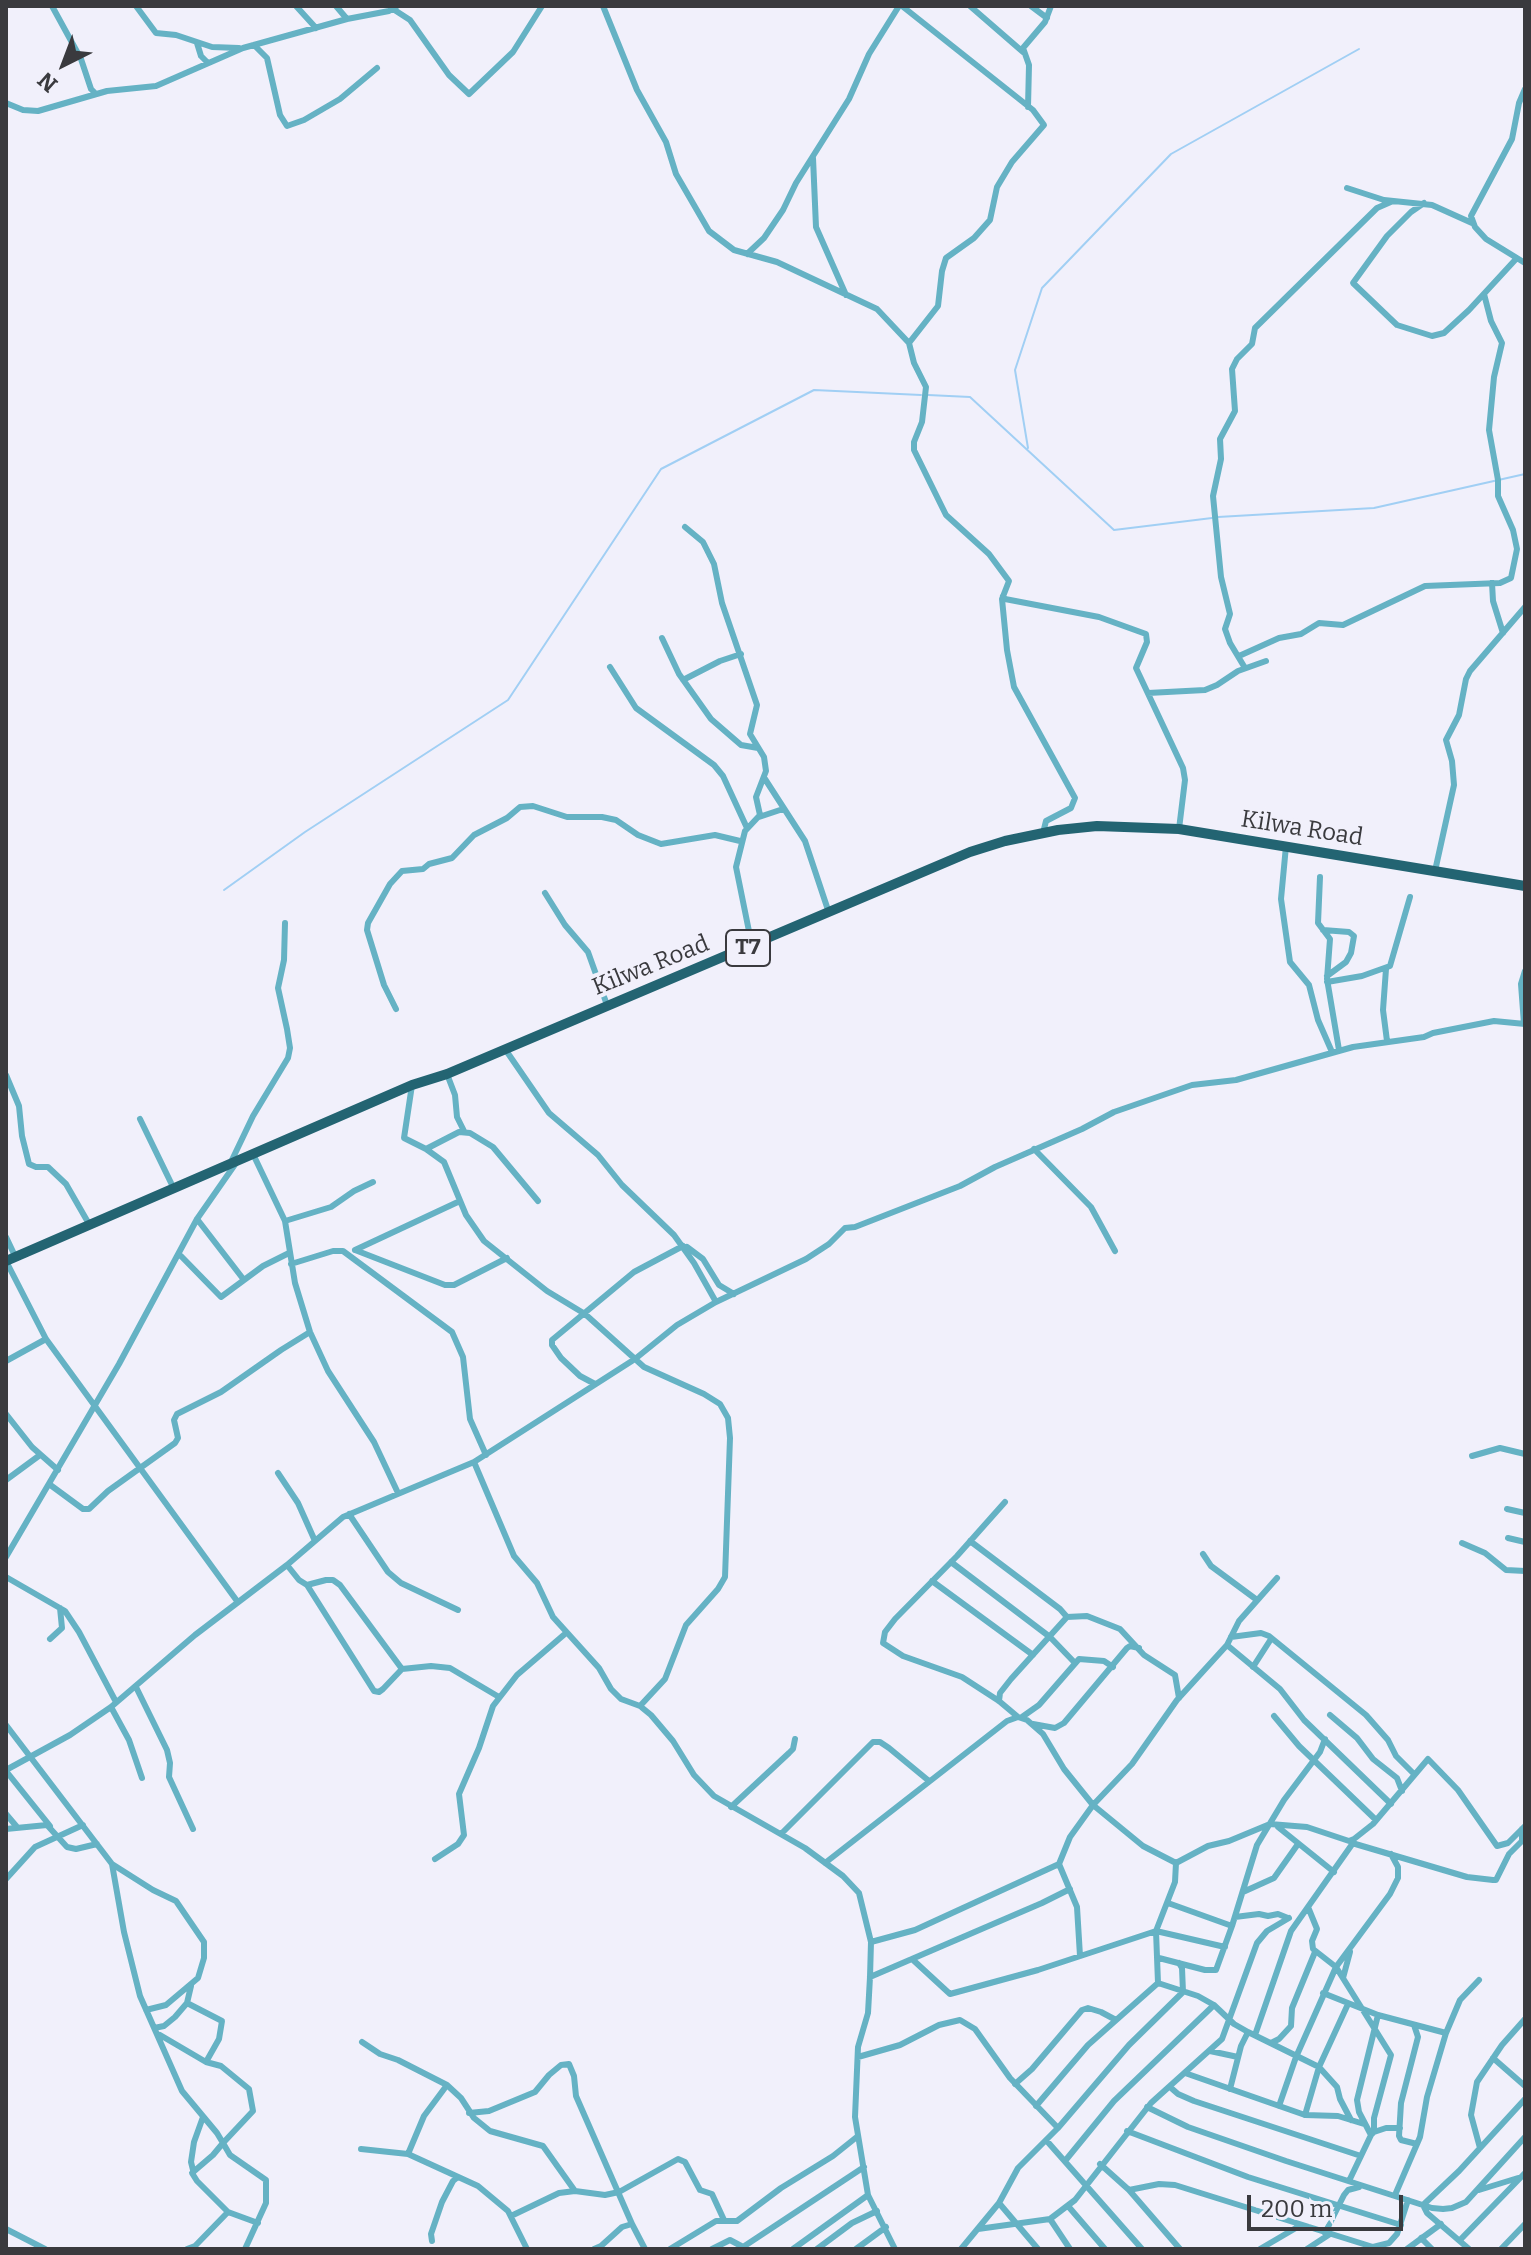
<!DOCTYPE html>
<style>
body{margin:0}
#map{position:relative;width:1531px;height:2255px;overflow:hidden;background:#f1f0fb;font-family:Bitter,serif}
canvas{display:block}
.frame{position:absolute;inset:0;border:8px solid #3a3a3e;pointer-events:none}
.north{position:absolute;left:24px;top:24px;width:80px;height:80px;-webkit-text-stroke:6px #f1f0fb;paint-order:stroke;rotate:222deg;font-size:22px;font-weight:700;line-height:32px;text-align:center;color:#3a3a3e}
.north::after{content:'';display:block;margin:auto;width:28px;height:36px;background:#3a3a3e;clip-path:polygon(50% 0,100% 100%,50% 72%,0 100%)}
.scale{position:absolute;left:1247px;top:2195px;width:156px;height:36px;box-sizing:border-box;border:4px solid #3a3a3e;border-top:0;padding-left:10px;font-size:24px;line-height:28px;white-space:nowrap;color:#3a3a3e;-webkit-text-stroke:6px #f1f0fb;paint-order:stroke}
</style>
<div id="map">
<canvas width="1531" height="2255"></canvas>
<div class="frame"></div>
<div class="north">N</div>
<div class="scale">200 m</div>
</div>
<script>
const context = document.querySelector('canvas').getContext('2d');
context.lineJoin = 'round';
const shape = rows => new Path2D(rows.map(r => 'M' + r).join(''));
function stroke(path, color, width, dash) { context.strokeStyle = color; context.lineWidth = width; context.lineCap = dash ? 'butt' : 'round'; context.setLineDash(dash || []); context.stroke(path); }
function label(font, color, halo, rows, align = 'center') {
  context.font = font + ' Bitter,serif'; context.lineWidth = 8; context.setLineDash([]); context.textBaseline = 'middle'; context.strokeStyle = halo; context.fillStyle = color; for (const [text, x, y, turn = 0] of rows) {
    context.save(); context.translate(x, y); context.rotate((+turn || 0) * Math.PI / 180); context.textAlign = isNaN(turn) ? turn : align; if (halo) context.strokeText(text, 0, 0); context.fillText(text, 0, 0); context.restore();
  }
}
stroke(shape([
 [928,395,970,397,1114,530,1212,518],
 [1028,448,1015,370,1042,288,1171,154,1359,49],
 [1218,517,1374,508,1525,474],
 [224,890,305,832,508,700,661,469,814,390,921,395]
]), '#a1cff4', 2);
stroke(shape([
 [52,6,81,59,91,89,96,94],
 [136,6,156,33,176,35,212,47,239,48],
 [296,6,316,28],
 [336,6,347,19],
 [603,6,637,90,666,142,676,174,709,231,734,250,777,262,877,309,909,343,914,363,926,387,922,422,914,442,914,450,946,515,989,554,1009,581,1002,599,1007,650,1014,687,1075,798,1071,808,1046,821,1043,833],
 [902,6,1033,110,1044,125,1012,162,997,187,990,220,974,238,946,258,942,271,938,306,909,343],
 [970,6,1023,52],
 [1031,6,1047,18],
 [393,9,410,20,449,75,469,94,513,52,542,6],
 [197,43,201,56,208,63],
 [254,45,267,58,280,115,287,126,304,120,340,99,377,68],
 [1525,89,1519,103,1512,139,1471,216,1475,227,1486,239,1525,263],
 [6,103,23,110,38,111,107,91,156,86,243,48,347,19,389,11,397,6],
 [1028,107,1029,65,1023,48,1045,22,1051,6],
 [813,158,816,227,846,295],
 [1347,188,1384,200,1432,205,1472,223],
 [1424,203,1411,212,1387,236,1353,283,1397,325,1432,336,1444,333,1469,310,1516,259],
 [747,254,764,238,783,210,796,183,849,99,869,54,899,6],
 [685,527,703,542,714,564,722,603,757,705,750,734,764,757,766,771,756,797,760,815,745,831,736,867,752,946],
 [1492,583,1493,601,1503,633],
 [1003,596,1005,599,1099,617,1146,634,1147,642,1136,668,1183,768,1185,780,1179,829],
 [662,638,679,674,711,719,741,745,758,748],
 [1239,656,1279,638,1301,634,1319,623,1343,625,1425,586,1500,583,1511,578,1517,549,1513,530,1498,496,1498,480,1489,430,1494,377,1502,343,1491,321,1484,294],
 [610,667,636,708,714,765,723,776,747,828],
 [1245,668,1230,643,1225,629,1230,614,1221,577,1213,496,1221,459,1220,439,1235,411,1232,369,1237,359,1252,344,1255,328,1377,208,1393,201],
 [683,680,720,661,741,654],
 [1148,693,1205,690,1217,685,1238,671,1266,661],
 [765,779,805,841,829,913],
 [759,817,783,809],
 [1286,846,1281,899,1290,962,1309,985,1318,1020,1332,1052],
 [1435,871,1454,785,1452,761,1446,740,1459,715,1466,679,1470,671,1525,607],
 [1320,877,1318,923,1330,939,1327,979,1339,1050],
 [545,893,565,925,588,952,607,1005],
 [1323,930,1349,932,1354,936,1351,953,1346,962,1327,976],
 [1386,969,1383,1010,1387,1041],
 [1327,982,1362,976,1390,966,1410,897],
 [396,1009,384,985,367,930,368,923,390,884,402,871,423,869,429,864,452,858,474,835,507,818,520,807,533,806,567,817,602,817,616,820,638,835,661,844,715,835,740,841],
 [1524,1024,1521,984,1525,971],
 [505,1049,549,1113,598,1155,622,1185,674,1235,694,1263,716,1302],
 [447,1074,455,1095,457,1117,464,1131],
 [6,1075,19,1106,22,1136,29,1164,36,1167,48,1167,66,1184,89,1224],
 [412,1085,404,1138,426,1149,444,1162,466,1215,484,1241,547,1291,585,1314,644,1367,704,1394,720,1404,728,1418,730,1438,725,1577,718,1589,686,1625,665,1679,640,1706],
 [140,1119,174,1189],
 [426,1149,459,1132,470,1133,493,1147,538,1201],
 [1034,1149,1091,1207,1115,1251],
 [253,1154,285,1221,295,1283,310,1332,328,1371,374,1442,398,1493],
 [231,1162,253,1116,288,1058,290,1048,287,1029,278,988,284,960,285,923],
 [197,1219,244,1280],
 [285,1221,331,1207,354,1191,373,1182],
 [6,1237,15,1256],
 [687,1247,703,1259,719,1285,734,1294],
 [355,1250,445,1285,454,1285,507,1258],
 [355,1250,460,1201],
 [179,1254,221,1297,263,1266,289,1253],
 [6,1261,46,1339,237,1601],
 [291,1264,333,1251,343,1251,452,1332,463,1357,470,1419,486,1455],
 [6,1361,46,1339],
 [595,1384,580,1376,561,1358,552,1345,552,1340,634,1272,683,1246],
 [6,1414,32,1447,58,1470],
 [1472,1456,1500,1448,1525,1454],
 [474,1462,514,1556,537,1583,553,1617,599,1668,611,1689,621,1699,640,1706,651,1715,673,1741,694,1775,714,1796,805,1848,843,1876,859,1893,871,1942,870,1977,868,2013,858,2047,855,2117,868,2195,895,2249],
 [278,1473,298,1503,315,1541],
 [6,1480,40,1455],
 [49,1484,83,1509,89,1509,108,1491,175,1443,178,1438,174,1420,177,1414,221,1392,281,1350,310,1332],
 [1005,1502,957,1556,895,1619,885,1632,883,1643,903,1656,962,1677,999,1701,1018,1717],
 [1507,1509,1525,1513],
 [349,1514,388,1572,401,1583,458,1610],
 [1508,1538,1525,1542],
 [970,1541,1060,1609,1067,1617,1011,1679,1000,1693,999,1701],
 [1462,1543,1485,1553,1506,1570,1525,1571],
 [1203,1554,1211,1566,1257,1600],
 [6,1557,119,1364,197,1219,236,1163],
 [951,1562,1050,1637,1075,1663],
 [287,1565,299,1580,307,1585,326,1580,333,1580,340,1585,402,1669,431,1666,450,1668,499,1697],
 [6,1577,65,1611,79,1632,116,1702],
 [932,1581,1033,1655],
 [307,1585,374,1691,379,1692,383,1689,402,1669],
 [1067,1617,1087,1616,1120,1629,1144,1655,1175,1675,1179,1698],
 [1231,1637,1261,1633,1269,1636,1366,1715,1388,1740,1396,1756,1414,1774],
 [50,1639,62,1628,60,1608],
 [1227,1645,1280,1689,1304,1720,1391,1804],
 [1253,1667,1271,1639],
 [136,1687,167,1750,170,1763,169,1777,193,1829],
 [111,1707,129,1740,142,1778],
 [1330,1715,1357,1738,1373,1759,1397,1778,1402,1791],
 [1274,1716,1299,1746,1376,1820],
 [1022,1717,1039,1705,1079,1659,1104,1661,1113,1667],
 [1033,1724,1055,1728,1064,1723,1127,1648,1130,1646,1139,1648],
 [6,1725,112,1864,124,1932,140,1996,182,2091,217,2133,223,2143,213,2155,192,2173,197,2181,228,2212,195,2246,187,2249],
 [6,1770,70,1735,111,1707,195,1635,287,1565,343,1517,474,1462,635,1359,677,1325,716,1302,806,1259,829,1244,845,1228,855,1227,960,1186,995,1167,1082,1129,1114,1112,1192,1085,1236,1080,1353,1047,1424,1037,1433,1033,1494,1021,1525,1024],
 [6,1771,50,1826],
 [731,1807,789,1753,793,1749,795,1739],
 [6,1814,17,1827],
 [1278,1827,1334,1872],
 [6,1829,47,1825,67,1847,76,1849,97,1844],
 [781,1834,873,1742,880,1742,889,1748,929,1781],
 [1352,1843,1467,1877,1493,1880,1496,1880,1509,1854,1522,1841,1522,1829],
 [435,1859,458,1844,464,1835,459,1794,479,1748,493,1706,517,1675,566,1633],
 [825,1863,1007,1721,1018,1717,1027,1720,1043,1734,1064,1769,1093,1805,1143,1846,1176,1863,1208,1846,1229,1841,1270,1824,1307,1827,1349,1841,1354,1839,1373,1824,1428,1759,1458,1790,1497,1846,1508,1843,1525,1826],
 [1176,1863,1175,1882,1156,1931,1158,1983,1198,1996,1214,2005,1234,2024,1248,2032,1319,2067,1337,2087,1340,2099,1351,2120],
 [112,1864,153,1890,176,1901,204,1942,204,1958,198,1978,166,2005,146,2010],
 [6,1879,35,1847,83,1825],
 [1243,1892,1274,1878,1298,1844],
 [1168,1903,1232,1926],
 [1308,1907,1317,1929,1312,1941,1313,1949,1336,1967,1391,2055,1374,2118,1374,2132,1371,2135],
 [1235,1917,1259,1914,1268,1916,1278,1914,1288,1918],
 [871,1942,915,1930,1059,1864],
 [1080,1956,1077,1907,1059,1864,1070,1837,1093,1805,1132,1764,1177,1700,1227,1645,1239,1621,1277,1578],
 [1159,1958,1205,1970,1216,1970,1232,1926,1257,1845,1284,1800,1320,1752,1325,1739],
 [912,1959,950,1994,1038,1970,1156,1931,1225,1947],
 [870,1977,1042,1903,1070,1889],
 [1343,1978,1350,1952],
 [1323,1993,1378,2015,1446,2033],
 [187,2003,222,2021,219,2039,206,2062],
 [1414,2025,1418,2037,1401,2103,1399,2136,1401,2140,1417,2144],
 [154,2028,164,2026,175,2017,187,2003,191,1986],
 [160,2035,206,2062,221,2066,249,2089,253,2111,223,2143,230,2155,266,2180,266,2203,245,2249],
 [1255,2035,1291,1931,1353,1843],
 [362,2042,380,2054,398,2060,447,2085,461,2098,474,2118,490,2131,543,2146,575,2191],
 [1271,2043,1279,2039,1291,2026,1292,2008,1315,1952],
 [1210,2051,1238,2057],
 [858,2057,900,2045,939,2025,960,2020,975,2029,1010,2078,1058,2128],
 [1493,2058,1525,2086],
 [1185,2073,1305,2115,1338,2116,1364,2124],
 [1015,2084,1032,2069,1082,2010,1088,2008,1101,2012,1116,2020],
 [1170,2087,1178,2094,1194,2101,1361,2156],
 [1230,2089,1241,2046,1248,2032],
 [1036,2106,1088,2045,1158,1983],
 [1279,2106,1296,2057,1336,1967,1390,1894,1398,1878,1398,1867,1391,1854],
 [1147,2107,1188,2127,1286,2161,1432,2208,1443,2209,1452,2208,1466,2202,1525,2137],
 [469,2113,489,2111,535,2092,549,2075,561,2065,569,2064,574,2076,576,2096,632,2224],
 [1305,2115,1319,2067,1348,2004],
 [1127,2131,1248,2177,1401,2225],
 [1374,2132,1386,2128,1400,2128],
 [1046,2140,1142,2249],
 [1480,2148,1471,2115,1477,2082,1502,2045,1525,2019],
 [361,2149,408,2154,478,2186,508,2211,527,2249],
 [408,2154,424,2116,447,2085],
 [1065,2161,1114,2101,1214,2005],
 [1100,2164,1129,2190,1180,2249],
 [193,2170,191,2162,194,2142,203,2117],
 [1349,2181,1371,2135,1359,2112,1357,2100,1378,2015],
 [1129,2190,1159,2184,1175,2185,1373,2247,1389,2243,1397,2234,1408,2200],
 [1479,2190,1518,2178],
 [1395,2195,1420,2137,1427,2097,1446,2033,1460,2000,1479,1980],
 [999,2203,1038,2249],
 [1068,2206,1105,2249],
 [228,2212,258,2223],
 [511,2216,559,2193,575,2191,605,2195,619,2192,678,2159,685,2162,700,2190,712,2194,724,2220],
 [1050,2219,1070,2249],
 [6,2229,45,2249],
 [978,2229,1050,2219,1075,2200,1151,2103,1222,2039,1257,1943,1267,1931,1289,1918],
 [1325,2233,1344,2195,1348,2190,1359,2187],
 [1421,2238,1432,2249],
 [1460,2240,1525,2173],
 [432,2241,431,2234,442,2202,453,2181,458,2177],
 [743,2247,864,2167],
 [594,2249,601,2246,622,2227,632,2224,645,2249],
 [670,2249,716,2221,737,2221,781,2188,833,2156,858,2136],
 [712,2249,730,2240,745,2248],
 [793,2249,868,2195],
 [817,2249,852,2223,877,2211],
 [856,2249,886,2227],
 [961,2249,999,2203,1018,2168,1058,2128,1129,2045,1183,1992,1182,1968,1179,1963],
 [1260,2249,1301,2225],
 [1307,2249,1330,2234],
 [1407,2249,1441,2224],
 [1469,2249,1427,2213,1423,2205,1459,2171,1525,2099],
 [1501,2249,1525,2224]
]), '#65b2c4', 6);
stroke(shape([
 [6,1261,412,1085,447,1074,970,852,1005,841,1058,830,1097,826,1179,829,1525,886]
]), '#236472', 10);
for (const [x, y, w] of [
 [748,948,44]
]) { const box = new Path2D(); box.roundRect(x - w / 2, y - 18, w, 36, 6); context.fillStyle = '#f1f0fb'; context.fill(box); stroke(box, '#3a3a3e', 2); }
label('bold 22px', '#3a3a3e', null, [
 ["T7",748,948]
]);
label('24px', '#3a3a3e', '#f1f0fb', [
 ["Kilwa Road",1302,829,9],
 ["Kilwa Road",651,966,-22]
]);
</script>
